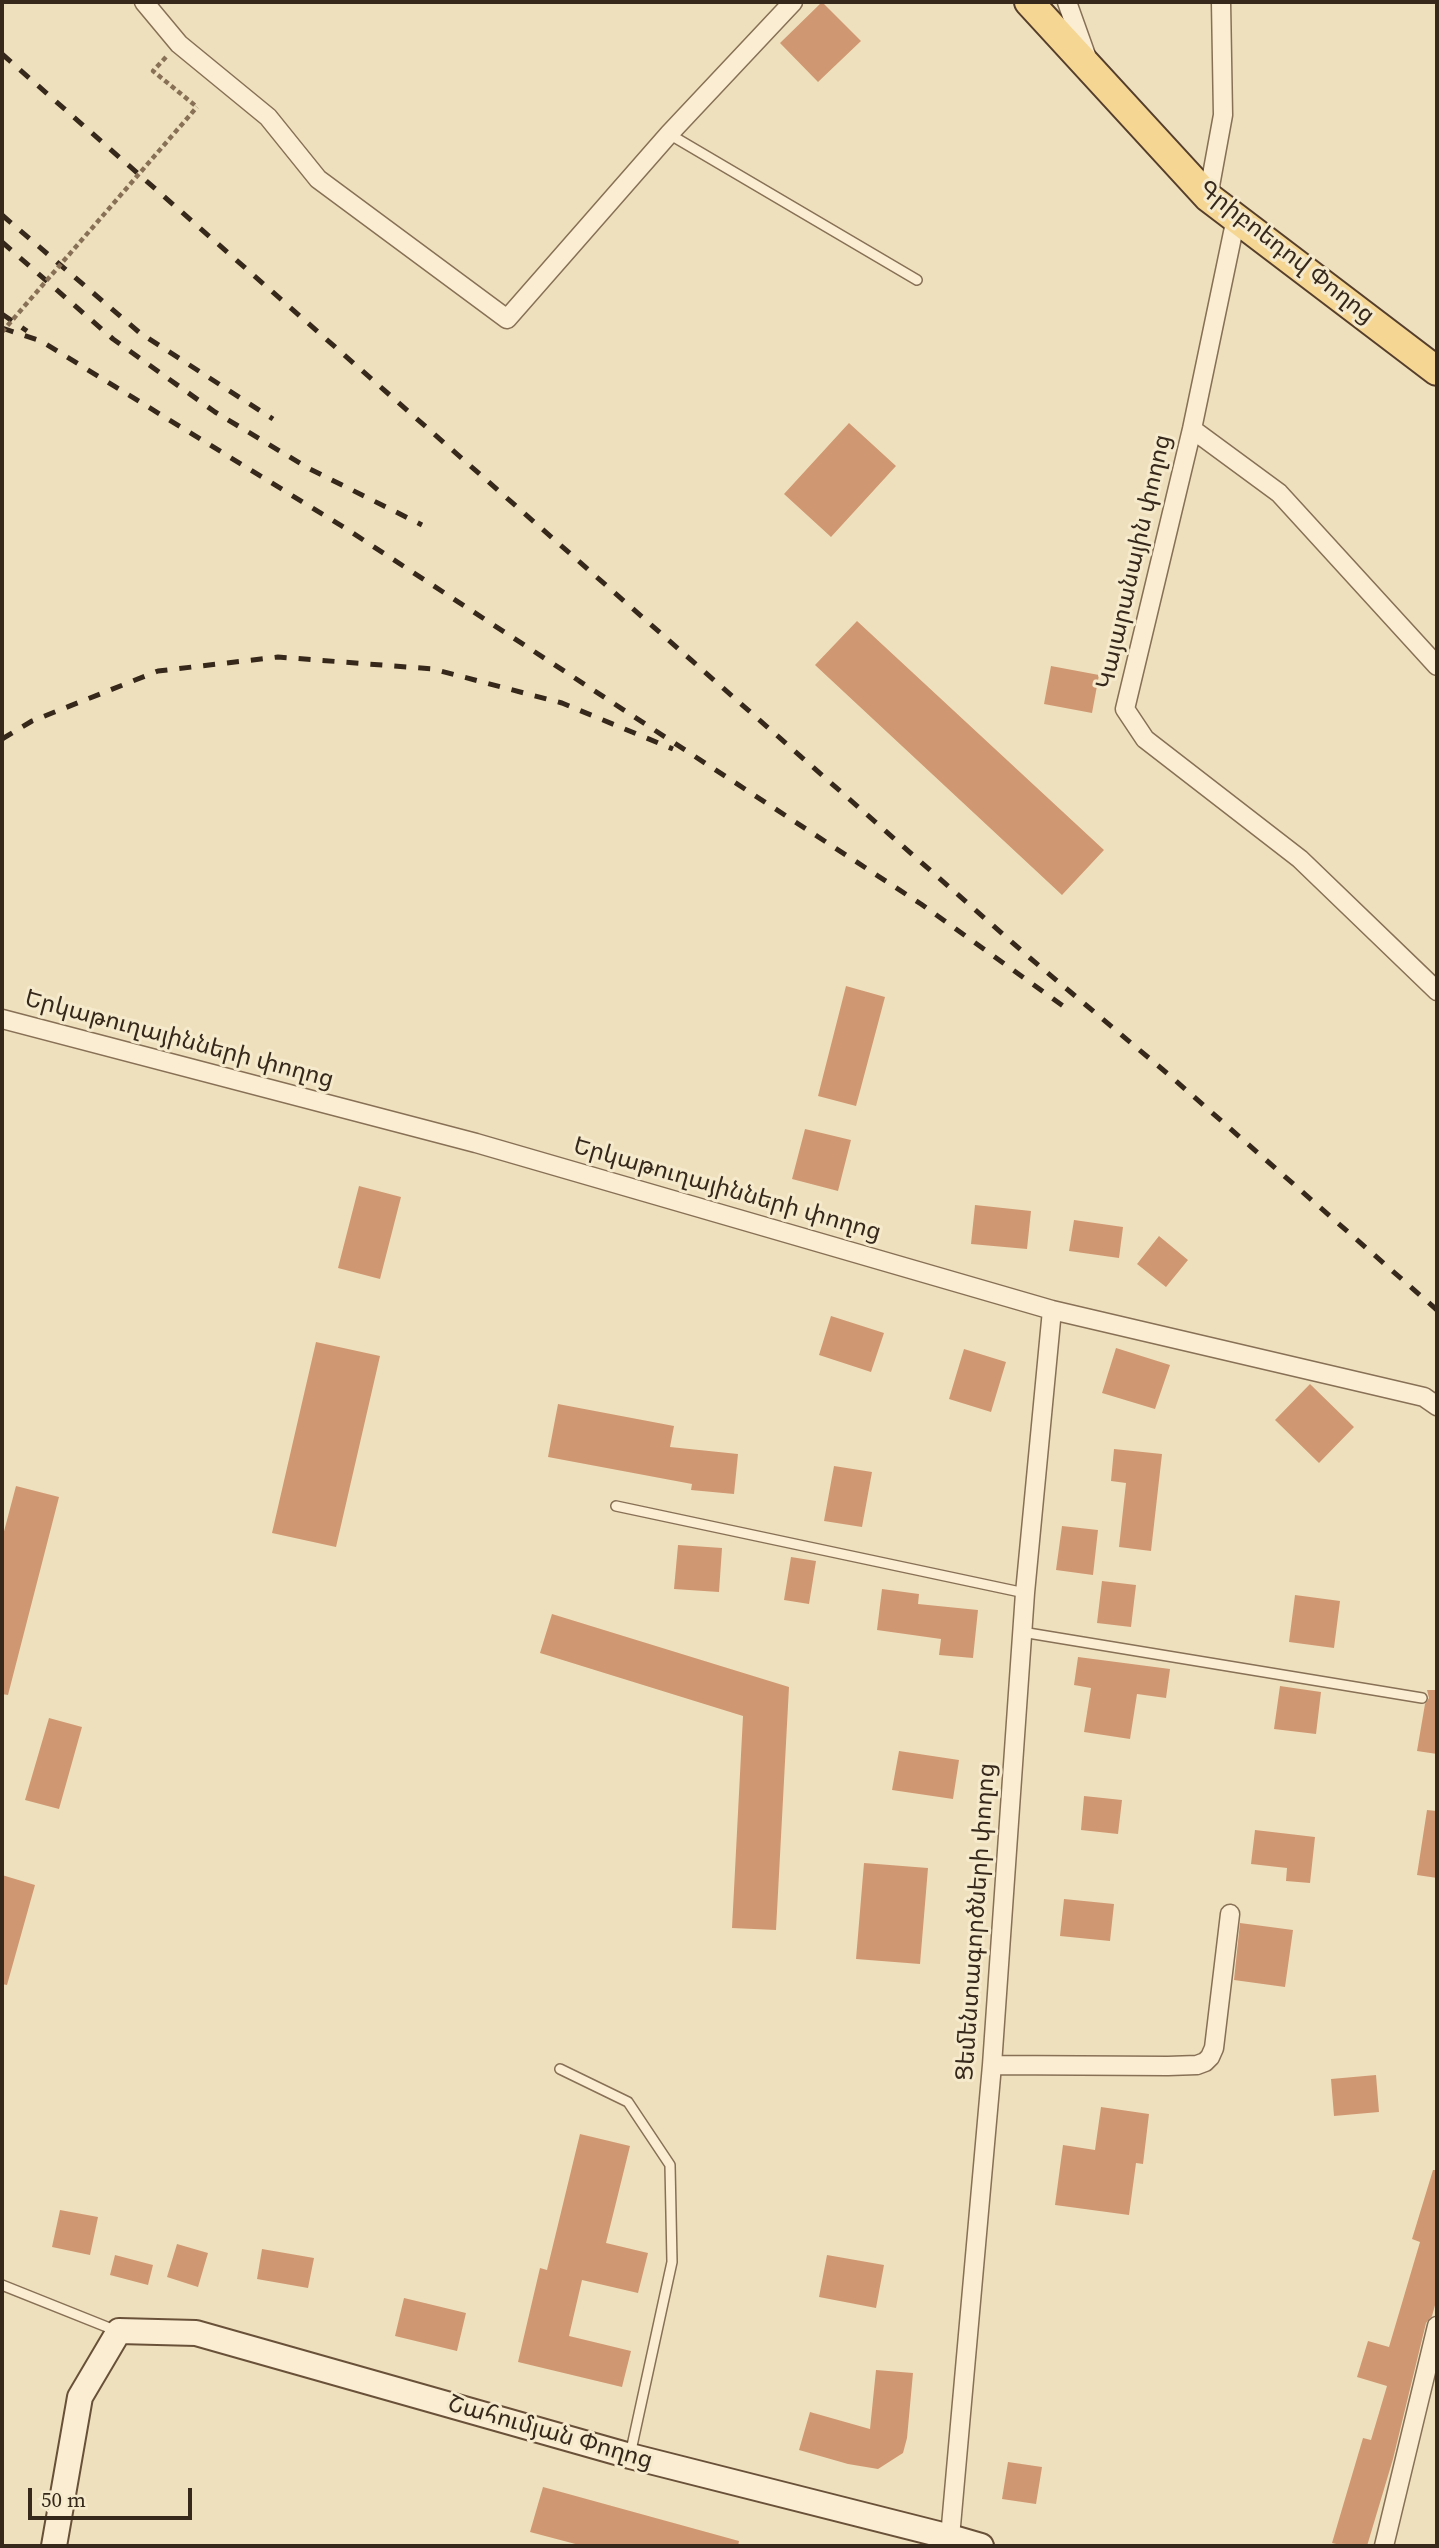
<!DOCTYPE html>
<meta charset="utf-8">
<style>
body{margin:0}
#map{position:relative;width:1439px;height:2548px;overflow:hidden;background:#efe0bd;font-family:"Source Serif 4",serif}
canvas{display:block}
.frame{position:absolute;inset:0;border:4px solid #36281b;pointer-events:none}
.scale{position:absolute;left:28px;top:2488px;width:164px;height:32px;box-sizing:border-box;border:4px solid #36281b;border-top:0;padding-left:9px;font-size:21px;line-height:24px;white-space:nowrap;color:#36281b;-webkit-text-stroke:5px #f6eacd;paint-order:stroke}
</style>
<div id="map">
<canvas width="1439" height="2548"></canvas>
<div class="frame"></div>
<div class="scale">50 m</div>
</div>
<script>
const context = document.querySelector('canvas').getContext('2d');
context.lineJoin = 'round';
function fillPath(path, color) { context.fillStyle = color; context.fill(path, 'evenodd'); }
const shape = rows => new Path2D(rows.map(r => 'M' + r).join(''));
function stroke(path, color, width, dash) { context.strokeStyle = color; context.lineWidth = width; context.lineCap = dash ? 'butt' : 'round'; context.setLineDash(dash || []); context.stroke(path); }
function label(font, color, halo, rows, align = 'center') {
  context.font = font + ' "Source Serif 4","Noto Sans Armenian",serif'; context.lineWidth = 6; context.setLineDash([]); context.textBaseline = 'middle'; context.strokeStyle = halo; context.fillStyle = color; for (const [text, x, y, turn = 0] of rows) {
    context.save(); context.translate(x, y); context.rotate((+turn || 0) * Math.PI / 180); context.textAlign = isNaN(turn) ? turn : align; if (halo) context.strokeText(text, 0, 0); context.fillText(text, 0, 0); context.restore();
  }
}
fillPath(shape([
 [822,2,861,41,818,82,780,43],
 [849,423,896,466,831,537,784,494],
 [857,621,1104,850,1062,895,815,665],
 [1051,666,1099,675,1092,713,1044,704],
 [846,986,885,997,856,1106,818,1096],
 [805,1129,851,1140,838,1191,792,1179],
 [359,1186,401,1197,380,1279,338,1268],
 [975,1205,1031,1211,1027,1249,971,1244],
 [1074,1220,1123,1227,1119,1258,1069,1251],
 [1159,1236,1188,1260,1166,1287,1137,1264],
 [831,1316,884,1333,871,1372,819,1355],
 [316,1342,380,1356,336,1547,272,1533],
 [1116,1348,1170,1365,1155,1409,1102,1393],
 [964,1349,1006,1362,991,1412,949,1399],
 [1310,1384,1354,1427,1319,1463,1275,1420],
 [558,1404,674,1426,670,1447,738,1454,734,1494,691,1490,692,1484,548,1457],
 [1114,1449,1162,1454,1151,1551,1119,1547,1126,1483,1111,1481],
 [834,1466,872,1472,862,1527,824,1521],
 [16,1486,59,1497,8,1695,2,1694,2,1539],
 [1062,1526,1098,1530,1093,1575,1056,1570],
 [678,1545,722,1548,719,1592,674,1589],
 [791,1557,816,1561,809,1604,784,1600],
 [1102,1581,1136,1585,1131,1627,1097,1623],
 [882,1589,919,1594,918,1604,978,1610,973,1658,939,1655,941,1639,877,1630],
 [1295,1595,1340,1601,1334,1648,1289,1642],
 [552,1614,789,1687,776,1930,732,1928,743,1716,540,1653],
 [1078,1657,1170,1669,1166,1698,1137,1694,1130,1739,1084,1732,1091,1688,1074,1685],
 [1280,1686,1321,1692,1316,1734,1274,1729],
 [1427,1690,1437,1690,1437,1754,1417,1751,1425,1704,1429,1698],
 [49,1718,82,1727,59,1809,25,1800],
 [899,1751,959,1760,953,1799,892,1790],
 [1084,1796,1122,1800,1118,1834,1081,1830],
 [1427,1810,1437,1811,1437,1878,1417,1875],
 [1255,1830,1315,1837,1310,1883,1286,1881,1287,1868,1251,1864],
 [864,1863,928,1868,920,1964,856,1959],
 [2,1875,35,1885,7,1985,2,1984],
 [1064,1899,1114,1904,1110,1941,1060,1936],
 [1240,1923,1293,1930,1285,1987,1234,1980],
 [1376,2075,1379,2112,1334,2116,1331,2079],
 [1101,2107,1149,2114,1143,2164,1136,2163,1129,2215,1055,2205,1063,2145,1095,2150],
 [580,2134,630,2146,606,2243,648,2253,638,2293,582,2280,569,2336,631,2351,622,2387,518,2362,540,2268,547,2270],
 [1433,2170,1437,2170,1437,2298,1432,2316,1426,2323,1393,2459,1367,2546,1345,2546,1332,2543,1363,2438,1371,2440,1387,2386,1357,2377,1368,2341,1389,2347,1420,2242,1412,2239],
 [60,2210,98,2217,90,2255,52,2247],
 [177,2244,208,2253,198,2287,167,2277],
 [262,2249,314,2258,308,2288,257,2279],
 [115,2255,153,2265,148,2285,110,2275],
 [827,2255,884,2265,876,2308,819,2297],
 [404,2298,466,2313,457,2351,395,2336],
 [876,2370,913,2373,907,2438,903,2453,878,2469,848,2464,799,2450,810,2412,870,2429],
 [1008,2462,1042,2467,1036,2504,1002,2499],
 [543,2487,739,2541,738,2546,583,2546,530,2532]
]), '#cf9872');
const lane = shape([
 [669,134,917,280],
 [616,1506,1025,1593],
 [1022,1632,1422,1698],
 [560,2069,628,2102,670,2165,672,2262,630,2455],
 [2,2285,117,2331]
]);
const street = shape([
 [144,2,179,44,268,117,318,179,507,319,669,134,793,2],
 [1067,2,1087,58],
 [1208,197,1223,115,1221,2],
 [1236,218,1192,429,1125,709,1145,739,1300,859,1437,991],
 [1192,429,1279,493,1437,666],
 [2,1019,476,1143,1052,1310,1424,1397,1437,1406],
 [992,2065,1168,2066,1197,2065,1205,2062,1210,2057,1214,2048,1230,1914],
 [950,2537,992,2065,1025,1593,1052,1310],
 [1384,2546,1437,2326]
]);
const secondary = shape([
 [54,2546,80,2397,119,2331,196,2333,630,2456,950,2537,981,2546]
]);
const primary = shape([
 [1029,2,1208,197,1437,371]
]);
stroke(lane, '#877056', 12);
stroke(street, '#877056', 21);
stroke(secondary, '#695139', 28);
stroke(primary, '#553e2b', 32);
stroke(shape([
 [166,57,153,71,197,107]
]), '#877056', 4.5, [5, 3.5]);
stroke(lane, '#faedd1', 9);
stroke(street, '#faedd1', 18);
stroke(secondary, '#faedd1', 24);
stroke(primary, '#f5d693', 28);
stroke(shape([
 [2,54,1030,958,1168,1074,1437,1310],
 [2,215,140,333,273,419],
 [2,242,113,339,215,412,308,468,422,525],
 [2,314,27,331],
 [2,328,41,341,345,528,921,904,1063,1006],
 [2,739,32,721,158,671,278,657,433,669,562,703,673,749]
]), '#36281b', 5, [12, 12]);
stroke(shape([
 [2,332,197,107]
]), '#877056', 4.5, [5, 3.5]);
label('24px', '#36281b', '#f6eacd', [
 ["Գրիբոեդով Փողոց",1286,253,38],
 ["Կայարանային փողոց",1135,562,-77],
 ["Երկաթուղայինների փողոց",179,1040,15],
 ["Երկաթուղայինների փողոց",727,1190,16],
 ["Ցեմենտագործների փողոց",977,1922,-86],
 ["Շահումյան Փողոց",550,2433,16]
]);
</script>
